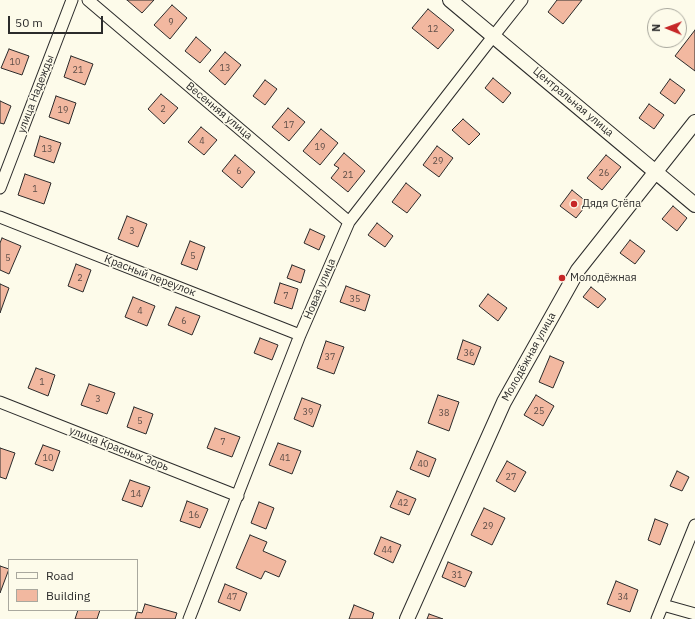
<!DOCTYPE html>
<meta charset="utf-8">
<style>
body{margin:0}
#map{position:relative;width:695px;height:619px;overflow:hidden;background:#fdfbea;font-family:"IBM Plex Sans",sans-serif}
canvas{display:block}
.legend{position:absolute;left:8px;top:559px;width:130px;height:52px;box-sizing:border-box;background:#fdfbea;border:1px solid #a9a89e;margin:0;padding:5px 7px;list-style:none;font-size:12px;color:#2b2b2b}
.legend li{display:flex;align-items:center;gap:8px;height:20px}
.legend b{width:20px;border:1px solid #a9a89e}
.north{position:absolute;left:647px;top:8px;width:40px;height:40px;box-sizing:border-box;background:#fdfbea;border:1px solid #a9a89e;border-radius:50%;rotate:271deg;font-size:11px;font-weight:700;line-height:16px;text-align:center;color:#2b2b2b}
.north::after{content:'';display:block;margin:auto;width:14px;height:18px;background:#c62828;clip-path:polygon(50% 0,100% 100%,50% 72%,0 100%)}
.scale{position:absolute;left:8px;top:16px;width:95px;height:18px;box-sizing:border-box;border:2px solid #2b2b2b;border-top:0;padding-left:5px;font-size:12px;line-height:14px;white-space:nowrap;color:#2b2b2b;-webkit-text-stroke:3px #fdfbea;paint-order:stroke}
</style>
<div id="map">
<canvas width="695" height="619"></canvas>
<ul class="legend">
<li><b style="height:5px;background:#fdfbea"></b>Road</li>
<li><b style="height:11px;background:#f2b8a0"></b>Building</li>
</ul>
<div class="north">N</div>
<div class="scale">50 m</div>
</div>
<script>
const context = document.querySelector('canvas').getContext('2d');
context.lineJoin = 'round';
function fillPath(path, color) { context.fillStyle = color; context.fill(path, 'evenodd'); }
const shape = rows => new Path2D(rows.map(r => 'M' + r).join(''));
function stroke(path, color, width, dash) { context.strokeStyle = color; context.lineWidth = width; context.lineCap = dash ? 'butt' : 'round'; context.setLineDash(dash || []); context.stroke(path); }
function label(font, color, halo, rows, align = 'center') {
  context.font = font + ' "IBM Plex Sans",sans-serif'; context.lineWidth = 3; context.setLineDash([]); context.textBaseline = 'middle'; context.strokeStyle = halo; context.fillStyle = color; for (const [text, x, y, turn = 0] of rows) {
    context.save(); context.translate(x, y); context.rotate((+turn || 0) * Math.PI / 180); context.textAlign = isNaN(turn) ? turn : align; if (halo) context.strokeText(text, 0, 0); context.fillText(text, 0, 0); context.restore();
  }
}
const building = shape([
 [127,0,154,0,142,13,127,0],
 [557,0,582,0,563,24,548,12,557,0],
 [172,5,187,18,170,39,154,25,172,5],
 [428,9,454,30,438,49,412,28,428,9],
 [695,30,695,71,675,56,695,30],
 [196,37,211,50,200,63,185,51,196,37],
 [9,49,29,56,22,75,1,68,9,49],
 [225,52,241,65,225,85,209,71,225,52],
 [71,56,93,64,85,85,64,77,71,56],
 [493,78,511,93,503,103,485,88,493,78],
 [670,79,685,90,675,104,660,93,670,79],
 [265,80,277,89,265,105,253,96,265,80],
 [161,94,178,108,164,124,148,109,161,94],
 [56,96,76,103,69,124,49,117,56,96],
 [0,101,11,106,4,124,0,123,0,101],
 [649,104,664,115,654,129,639,118,649,104],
 [288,108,305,122,289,141,272,127,288,108],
 [463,119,480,134,469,145,452,130,463,119],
 [201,127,217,140,204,155,188,142,201,127],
 [321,129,338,143,320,165,303,151,321,129],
 [40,136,61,143,54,163,34,156,40,136],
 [437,146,453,158,439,177,423,165,437,146],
 [344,153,365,171,348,192,331,178,339,168,334,165,344,153],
 [235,155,255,172,242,188,222,171,235,155],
 [606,155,621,167,602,190,587,178,606,155],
 [25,174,51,183,44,204,18,195,25,174],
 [406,183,421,195,407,213,392,202,406,183],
 [572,190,588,203,576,218,560,206,572,190],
 [673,206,687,218,677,231,662,219,673,206],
 [127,216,147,224,138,247,118,239,127,216],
 [377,223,393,236,385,247,368,235,377,223],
 [310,229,325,236,319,250,304,243,310,229],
 [2,238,21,246,9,274,0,270,0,243,2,238],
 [630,240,645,251,635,264,620,253,630,240],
 [190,241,205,247,197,270,181,264,190,241],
 [76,264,91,270,83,292,68,286,76,264],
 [292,265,305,270,301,283,287,278,292,265],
 [280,283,298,289,292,309,274,303,280,283],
 [0,284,9,288,0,313,0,284],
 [346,286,370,295,365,311,340,302,346,286],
 [591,287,606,299,598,308,583,297,591,287],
 [488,294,507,308,498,321,479,306,488,294],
 [133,297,155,306,147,326,125,317,133,297],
 [176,307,200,316,192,335,168,325,176,307],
 [260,338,278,345,272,360,254,353,260,338],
 [463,340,481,347,474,365,457,359,463,340],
 [326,341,344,347,334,374,317,368,326,341],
 [550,356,564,362,553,388,539,382,550,356],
 [36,368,55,375,48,396,28,388,36,368],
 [89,384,115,393,107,414,81,405,89,384],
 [438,395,459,402,449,431,428,423,438,395],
 [536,395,554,406,543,426,524,415,536,395],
 [302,398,321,405,313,427,294,419,302,398],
 [134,407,153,414,146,434,127,427,134,407],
 [215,428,240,437,232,457,207,448,215,428],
 [278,443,301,451,292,474,269,465,278,443],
 [43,445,60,451,53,471,35,464,43,445],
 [0,448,15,453,6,479,0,477,0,448],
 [417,451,436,459,429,477,410,469,417,451],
 [507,461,526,472,515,492,496,481,507,461],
 [677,471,689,477,682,491,670,486,677,471],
 [130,480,150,487,142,507,122,500,130,480],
 [397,491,416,499,409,515,390,507,397,491],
 [187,501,208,509,200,528,180,521,187,501],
 [259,502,274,508,266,529,251,523,259,502],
 [484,508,505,518,492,545,471,535,484,508],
 [655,519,668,524,660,545,648,540,655,519],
 [250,535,267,542,263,551,286,561,279,577,265,571,261,579,236,568,250,535],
 [381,537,401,545,393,563,374,554,381,537],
 [448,562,472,572,465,587,442,577,448,562],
 [0,566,9,569,0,593,0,566],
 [616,581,638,590,630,612,607,604,616,581],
 [225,584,247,593,240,611,218,602,225,584],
 [145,604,177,613,175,619,135,619,137,612,142,613,145,604],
 [354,605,374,613,372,619,349,619,354,605],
 [78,610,100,610,97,619,75,619,78,610],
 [429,614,443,619,427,619,429,614]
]);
fillPath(building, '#f2b8a0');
stroke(building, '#2b2b2b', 1);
const minor = shape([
 [88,0,349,222],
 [0,188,72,0],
 [0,217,300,335],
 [0,402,238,496],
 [663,605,695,614],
 [189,619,300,335,349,222,484,48,522,0],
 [657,619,695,525]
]);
const tertiary = shape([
 [450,0,695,205],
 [407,619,504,402,578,270,695,122]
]);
stroke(minor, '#2b2b2b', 13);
stroke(tertiary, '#2b2b2b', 16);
stroke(minor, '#fdfbea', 11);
stroke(tertiary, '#fdfbea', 14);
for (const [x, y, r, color] of [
 [574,204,4,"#c62828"],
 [562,278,4,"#c62828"]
]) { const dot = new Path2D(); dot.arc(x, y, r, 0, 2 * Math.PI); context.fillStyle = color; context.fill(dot); stroke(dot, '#fdfbea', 1.5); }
label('9px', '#5d4e48', null, [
 ["9",171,22],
 ["12",433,29],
 ["10",15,62],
 ["13",225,68],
 ["21",78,70],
 ["2",163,109],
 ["19",63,110],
 ["17",289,125],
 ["4",202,141],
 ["19",320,147],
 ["13",47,149],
 ["29",438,161],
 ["6",239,171],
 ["26",604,173],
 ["21",348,175],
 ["1",35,189],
 ["3",132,231],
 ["5",193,256],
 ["5",8,258],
 ["2",80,278],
 ["7",286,296],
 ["35",355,299],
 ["4",140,311],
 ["6",184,321],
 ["36",469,353],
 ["37",330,357],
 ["1",42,382],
 ["3",98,399],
 ["25",539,411],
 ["39",308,412],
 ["38",444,413],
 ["5",140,421],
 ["7",223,442],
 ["10",48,458],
 ["41",285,458],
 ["40",423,464],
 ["27",511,477],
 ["14",136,494],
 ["42",403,503],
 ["16",194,515],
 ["29",488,526],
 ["44",387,550],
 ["31",457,575],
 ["47",232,597],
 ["34",623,597]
]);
label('11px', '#2b2b2b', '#fdfbea', [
 ["улица Надежды",36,94,-69],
 ["Центральная улица",573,102,40],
 ["Весенняя улица",219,111,40],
 ["Красный переулок",150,276,21],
 ["Новая улица",320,289,-67],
 ["Молодёжная улица",529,357,-61],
 ["улица Красных Зорь",119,449,21]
]);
label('11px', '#2b2b2b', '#fdfbea', [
 ["Дядя Стёпа",582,204],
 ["Молодёжная",570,278]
], 'left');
</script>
